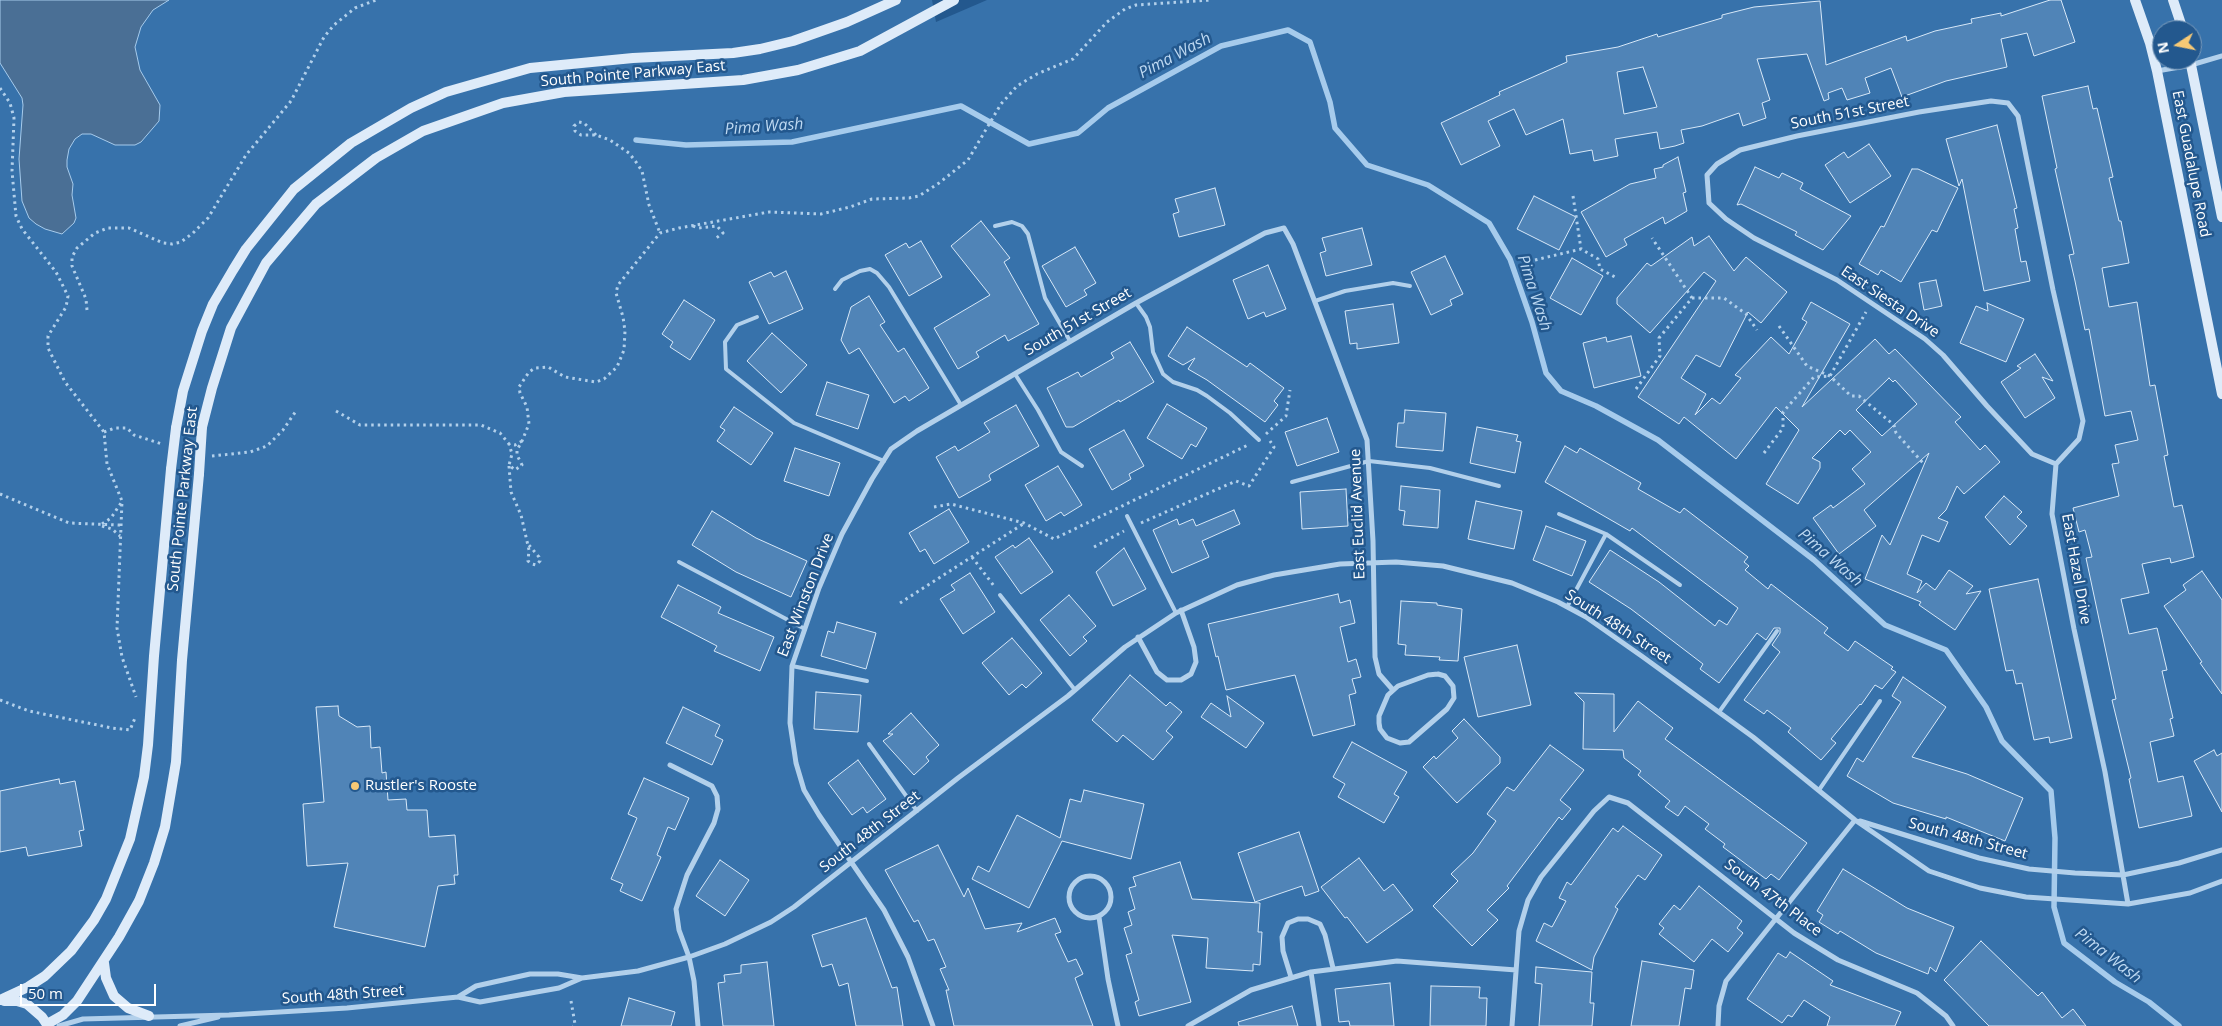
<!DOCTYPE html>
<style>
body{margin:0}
#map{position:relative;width:2222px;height:1026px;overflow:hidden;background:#23588e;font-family:"Open Sans",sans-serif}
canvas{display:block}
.north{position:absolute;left:2152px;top:20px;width:50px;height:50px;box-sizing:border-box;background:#23588e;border:1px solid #7b9bbb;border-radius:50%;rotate:259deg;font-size:14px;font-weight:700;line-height:20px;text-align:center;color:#fff}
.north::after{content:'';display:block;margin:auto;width:18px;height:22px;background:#f7c975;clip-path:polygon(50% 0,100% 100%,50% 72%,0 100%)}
.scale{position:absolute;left:20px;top:984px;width:136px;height:22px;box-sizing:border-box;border:2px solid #fff;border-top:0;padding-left:6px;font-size:15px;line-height:18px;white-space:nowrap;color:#fff;-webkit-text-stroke:4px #23588e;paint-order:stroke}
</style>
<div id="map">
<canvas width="2222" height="1026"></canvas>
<div class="north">N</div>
<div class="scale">50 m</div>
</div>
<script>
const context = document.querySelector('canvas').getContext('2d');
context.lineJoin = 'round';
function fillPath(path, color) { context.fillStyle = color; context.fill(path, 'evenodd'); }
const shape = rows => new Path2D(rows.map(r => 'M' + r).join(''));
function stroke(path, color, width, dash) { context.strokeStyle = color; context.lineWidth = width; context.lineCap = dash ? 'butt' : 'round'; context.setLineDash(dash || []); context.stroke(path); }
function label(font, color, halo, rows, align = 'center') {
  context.font = font + ' "Open Sans",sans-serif'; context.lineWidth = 5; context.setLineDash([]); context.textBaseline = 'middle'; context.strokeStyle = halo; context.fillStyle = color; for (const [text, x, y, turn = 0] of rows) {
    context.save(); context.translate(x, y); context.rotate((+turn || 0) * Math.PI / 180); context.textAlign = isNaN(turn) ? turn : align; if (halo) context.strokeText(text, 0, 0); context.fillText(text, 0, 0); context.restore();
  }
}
fillPath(shape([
 [0,0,932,0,936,22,987,0,2222,0,2222,1026,0,1026],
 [2162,30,2192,30,2192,60,2162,60]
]), '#3772ab');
const water = shape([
 [0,0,169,0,153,10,141,27,135,47,140,70,160,105,159,121,141,142,135,145,115,145,91,134,82,134,75,139,69,149,67,160,67,167,73,184,72,195,76,218,74,223,62,234,45,229,36,224,29,218,22,201,19,159,23,105,22,98,0,63,0,0]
]);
fillPath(water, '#4a6f95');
stroke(water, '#a6cbec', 1);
stroke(shape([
 [636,140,686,145,792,142,961,106,1029,144,1078,133,1108,108,1221,46,1288,30,1310,42,1330,102,1335,128,1367,165,1428,185,1489,223,1510,259,1532,322,1546,373,1561,391,1596,406,1658,440,1814,560,1885,625,1946,650,1986,707,2002,741,2051,791,2055,838,2054,907,2064,943,2115,982,2149,1002,2179,1026]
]), '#a6cbec', 5.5);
const building = shape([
 [2050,0,2061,0,2075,42,2034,56,2027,33,2001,39,2007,67,1946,81,1902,97,1891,68,1865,78,1870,93,1847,100,1842,88,1828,93,1829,99,1824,101,1807,54,1757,59,1770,100,1762,103,1766,118,1743,126,1739,113,1702,126,1681,130,1684,143,1675,146,1660,149,1657,132,1615,139,1618,156,1594,161,1592,150,1570,154,1563,119,1526,135,1514,109,1488,121,1500,146,1461,165,1441,123,1500,95,1499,92,1567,62,1566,56,1618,47,1657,34,1658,37,1722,18,1722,15,1754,7,1820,1,1826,65,1906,36,1907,41,1935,31,1972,23,1971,19,2001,13,2001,16,2050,0],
 [1643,67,1657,107,1624,114,1617,72,1643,67],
 [2088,86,2093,109,2097,108,2113,177,2109,178,2119,221,2121,221,2129,263,2102,268,2109,307,2137,302,2150,386,2155,385,2168,455,2164,456,2174,507,2182,505,2194,557,2171,563,2170,558,2142,564,2149,593,2121,599,2129,634,2157,628,2167,670,2162,671,2173,718,2170,719,2174,736,2150,742,2158,782,2183,776,2192,816,2139,828,2129,779,2131,778,2112,700,2116,699,2086,558,2092,557,2085,530,2079,532,2073,508,2119,496,2112,464,2119,463,2115,445,2138,440,2131,411,2105,416,2089,329,2085,330,2075,281,2069,255,2074,254,2055,169,2057,168,2042,96,2088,86],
 [1997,125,2017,208,2014,209,2018,228,2015,229,2021,262,2026,261,2030,281,1984,291,1962,179,1959,186,1946,139,1997,125],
 [1869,144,1891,176,1850,203,1825,165,1844,152,1848,158,1869,144],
 [1678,157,1686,192,1683,193,1687,211,1665,224,1663,217,1624,239,1627,245,1606,257,1581,212,1630,184,1656,178,1654,169,1663,167,1663,165,1678,157],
 [1755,167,1779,178,1782,173,1803,183,1800,189,1851,216,1823,250,1795,235,1797,232,1741,204,1737,205,1755,167],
 [1912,169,1918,169,1958,188,1937,232,1932,230,1901,282,1881,270,1878,275,1859,264,1881,226,1884,227,1912,169],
 [1215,188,1225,225,1179,237,1173,214,1179,212,1175,199,1215,188],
 [1534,196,1576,217,1559,250,1517,229,1534,196],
 [981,221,1010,258,1004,262,1039,324,1008,341,1005,335,976,352,979,357,958,369,934,328,990,295,951,246,981,221],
 [1362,228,1372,265,1326,276,1320,253,1326,251,1322,238,1362,228],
 [1709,236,1734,271,1746,257,1787,292,1761,323,1748,312,1720,367,1696,355,1681,378,1706,394,1695,415,1712,398,1720,404,1741,378,1735,375,1771,337,1789,354,1807,322,1802,319,1811,302,1850,324,1802,407,1875,339,1889,354,1895,349,1961,417,1955,422,1980,450,1985,445,2000,462,1964,494,1957,486,1946,510,1938,518,1948,522,1939,542,1922,535,1907,574,1922,581,1917,593,1926,583,1935,590,1949,570,1973,586,1966,594,1981,591,1955,630,1919,605,1921,602,1865,579,1882,535,1890,545,1929,453,1864,510,1876,526,1839,554,1813,518,1831,505,1833,508,1865,484,1852,469,1871,452,1850,430,1845,435,1840,430,1812,458,1820,462,1820,468,1798,504,1766,484,1799,430,1776,407,1736,459,1684,417,1679,424,1638,397,1716,281,1704,272,1650,333,1617,304,1617,298,1647,263,1651,266,1692,237,1694,246,1709,236],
 [1889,378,1893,382,1895,380,1917,404,1882,436,1856,410,1889,378],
 [921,241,942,277,909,296,885,255,906,243,909,248,921,241],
 [1075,247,1096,283,1084,290,1087,295,1066,307,1042,266,1075,247],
 [1445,256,1463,294,1450,300,1452,305,1431,315,1411,272,1445,256],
 [1572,258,1603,276,1581,315,1550,298,1572,258],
 [1268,265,1286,309,1266,317,1264,312,1248,319,1233,280,1268,265],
 [786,271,803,309,769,324,749,282,771,272,774,277,786,271],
 [1936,280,1942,306,1924,310,1919,283,1936,280],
 [869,296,885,322,880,325,898,352,904,348,929,388,909,401,905,396,894,403,859,348,849,354,841,340,851,307,869,296],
 [684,300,715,320,690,360,670,347,673,342,662,334,684,300],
 [1987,303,2024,319,2006,362,1960,343,1976,306,1988,311,1987,303],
 [1393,304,1399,343,1357,349,1357,343,1350,344,1345,311,1393,304],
 [1187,327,1247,367,1250,363,1284,388,1274,401,1278,405,1265,422,1207,380,1188,369,1195,358,1183,365,1168,356,1187,327],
 [772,333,807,365,781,393,747,361,772,333],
 [1631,336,1641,376,1594,388,1583,343,1606,337,1607,342,1631,336],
 [1130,342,1154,382,1120,402,1119,400,1073,427,1066,427,1047,388,1078,372,1081,377,1114,358,1111,353,1130,342],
 [2035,354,2053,381,2042,377,2055,398,2025,418,2001,382,2021,368,2017,366,2035,354],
 [827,382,869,395,858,429,816,415,827,382],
 [1167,404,1207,428,1196,447,1191,444,1182,459,1147,438,1167,404],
 [1016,405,1039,446,990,474,989,476,991,480,959,498,936,457,955,446,958,451,990,432,984,423,1016,405],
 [734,407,773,433,751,465,717,441,725,430,720,427,734,407],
 [1405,410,1446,413,1443,451,1396,447,1398,423,1404,423,1405,410],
 [1327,418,1339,452,1297,466,1285,432,1327,418],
 [1477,427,1518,435,1516,441,1521,442,1515,473,1470,463,1477,427],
 [1124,430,1144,466,1129,474,1131,479,1112,490,1089,449,1124,430],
 [1565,446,1577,453,1580,448,1601,460,1641,483,1638,489,1680,513,1684,508,1748,557,1744,562,1749,566,1745,570,1768,589,1771,584,1828,628,1824,633,1848,651,1855,641,1893,667,1891,669,1896,672,1882,689,1875,685,1861,705,1860,704,1831,739,1836,743,1821,760,1788,732,1791,728,1767,710,1764,714,1744,700,1780,652,1772,645,1780,633,1780,628,1774,628,1766,640,1757,633,1719,683,1700,669,1703,664,1631,609,1589,582,1610,550,1659,582,1715,626,1719,620,1727,625,1738,608,1632,528,1630,531,1545,482,1565,446],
 [795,448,840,463,829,496,784,481,795,448],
 [1058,466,1082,505,1064,516,1061,512,1046,521,1025,485,1058,466],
 [1401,486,1440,490,1438,528,1403,525,1405,511,1399,510,1401,486],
 [1346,489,1348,526,1302,529,1300,492,1346,489],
 [2004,496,2022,512,2017,517,2027,526,2010,545,1985,517,2004,496],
 [1476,501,1522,511,1514,549,1468,539,1476,501],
 [949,509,969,542,934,564,925,549,920,552,909,533,949,509],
 [1234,510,1240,524,1202,541,1209,557,1172,573,1153,530,1177,519,1179,525,1193,519,1196,526,1234,510],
 [712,511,756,538,807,561,791,597,736,572,692,545,712,511],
 [1546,526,1586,541,1572,576,1533,560,1546,526],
 [1029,538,1053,572,1021,594,995,557,1013,545,1015,548,1029,538],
 [1124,548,1146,589,1113,606,1096,572,1124,548],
 [2202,571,2222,600,2222,694,2200,663,2202,662,2164,606,2186,590,2183,585,2202,571],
 [970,573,995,612,963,634,940,599,955,590,951,585,970,573],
 [2038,579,2072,738,2050,743,2049,737,2034,740,2022,683,2016,684,2013,670,2006,671,1989,589,2038,579],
 [678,585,721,607,718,613,774,637,760,671,714,651,717,646,661,617,678,585],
 [1338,594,1340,603,1350,600,1355,623,1340,627,1348,662,1356,659,1361,677,1352,679,1356,693,1349,695,1355,725,1313,736,1295,675,1226,690,1218,656,1216,657,1208,624,1338,594],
 [1069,595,1096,626,1083,637,1087,641,1070,656,1040,620,1069,595],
 [1401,601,1437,603,1437,605,1462,609,1458,661,1439,660,1440,657,1405,655,1406,645,1398,644,1401,601],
 [837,622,876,633,866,669,821,656,828,631,834,633,837,622],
 [1012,638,1042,673,1026,688,1022,684,1009,695,982,663,1012,638],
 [1517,645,1531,705,1478,717,1464,657,1517,645],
 [1130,675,1166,706,1170,702,1182,712,1166,731,1173,737,1153,760,1123,735,1117,742,1092,720,1130,675],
 [1903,677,1946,707,1912,757,1967,774,2023,798,2005,841,1946,817,1946,819,1893,803,1847,776,1857,758,1863,762,1901,702,1892,696,1903,677],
 [816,692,861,695,858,732,814,729,816,692],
 [1575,693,1614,694,1614,732,1638,701,1673,728,1665,739,1807,843,1779,880,1771,874,1766,879,1723,847,1725,844,1705,829,1709,824,1685,806,1678,816,1665,807,1670,801,1638,775,1641,771,1624,758,1623,750,1583,749,1584,702,1575,693],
 [1227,696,1264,723,1246,748,1201,717,1211,703,1231,717,1227,696],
 [338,706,339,716,357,727,370,726,371,748,380,747,382,773,386,772,388,800,406,799,407,810,427,810,429,837,455,835,458,875,454,875,455,884,438,886,425,947,334,927,348,863,307,866,303,804,324,802,316,707,338,706],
 [683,707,720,725,715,736,723,740,712,765,666,743,683,707],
 [911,713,939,745,926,757,929,761,914,775,883,741,893,734,888,734,911,713],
 [1464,719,1500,757,1500,763,1457,803,1423,767,1434,756,1436,759,1458,738,1452,731,1464,719],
 [1352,742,1407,772,1394,794,1399,797,1384,823,1338,797,1345,784,1333,777,1352,742],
 [1550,745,1584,770,1560,800,1571,809,1562,820,1559,817,1507,886,1509,888,1487,910,1498,920,1472,946,1433,906,1458,881,1451,874,1473,853,1496,821,1487,814,1507,787,1514,791,1550,745],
 [2214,750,2217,756,2222,753,2222,812,2194,761,2214,750],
 [858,760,886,799,867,813,863,807,852,815,828,783,858,760],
 [644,778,689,798,675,830,668,827,657,855,661,857,642,901,620,891,623,884,611,879,637,818,628,814,644,778],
 [59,779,60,784,75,781,84,830,79,831,82,846,28,856,26,847,0,852,0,791,59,779],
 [1084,790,1144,804,1131,859,1062,841,1029,908,972,879,978,866,989,872,1017,815,1060,838,1070,799,1081,802,1084,790],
 [1623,826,1662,855,1645,880,1638,875,1615,907,1618,909,1594,957,1592,970,1536,941,1544,923,1552,927,1566,901,1559,898,1567,882,1571,885,1613,828,1618,832,1623,826],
 [1299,832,1319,891,1305,896,1302,886,1255,902,1238,853,1299,832],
 [938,845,964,897,968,888,985,929,1022,923,1017,932,1055,918,1061,932,1055,934,1068,962,1076,959,1083,974,1075,978,1093,1026,954,1026,946,990,949,990,940,969,946,967,934,939,928,941,918,920,914,922,885,870,938,845],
 [1359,858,1384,891,1393,884,1413,910,1367,943,1347,917,1345,918,1321,887,1359,858],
 [720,860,749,880,725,916,696,896,720,860],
 [1180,862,1192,899,1260,903,1258,932,1262,932,1260,965,1253,964,1253,971,1206,968,1208,938,1172,935,1191,1002,1139,1016,1135,1002,1139,1000,1126,955,1132,953,1124,928,1132,925,1128,912,1135,909,1129,888,1136,886,1133,877,1180,862],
 [1843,869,1907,908,1954,927,1936,972,1930,967,1928,974,1876,953,1840,931,1838,934,1819,922,1823,915,1817,911,1843,869],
 [1699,886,1742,921,1737,928,1743,933,1728,952,1712,939,1694,962,1659,934,1664,928,1659,924,1674,905,1680,910,1699,886],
 [866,918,892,988,897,987,903,1026,856,1026,848,983,839,986,832,964,822,967,812,935,866,918],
 [1981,941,2038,996,2042,992,2062,1018,2073,1009,2086,1026,1989,1026,1944,980,1981,941],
 [1790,952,1833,981,1830,985,1901,1012,1895,1026,1827,1026,1830,1017,1804,1000,1792,1017,1788,1015,1782,1023,1747,999,1778,953,1786,958,1790,952],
 [1642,961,1694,970,1691,989,1685,988,1679,1026,1631,1026,1642,961],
 [767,962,774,1026,723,1026,718,983,725,982,724,975,741,973,741,965,767,962],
 [1536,967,1592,972,1590,1003,1594,1003,1592,1026,1539,1026,1542,984,1535,983,1536,967],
 [1390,983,1394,1026,1350,1026,1349,1021,1339,1022,1335,989,1390,983],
 [1431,986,1480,987,1479,998,1487,998,1486,1026,1430,1026,1431,986],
 [629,998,675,1012,671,1026,621,1026,629,998],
 [1292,1006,1298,1026,1239,1026,1238,1022,1292,1006]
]);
fillPath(building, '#5084b7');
stroke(building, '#d7e8f8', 1);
stroke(shape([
 [0,88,10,103,14,118,12,171,16,216,22,229,56,272,68,296,66,307,48,336,48,348,65,382,104,432,107,464,122,501,117,628,122,657,136,697],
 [596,135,584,123,579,122,574,126,575,131,581,135,596,135,610,140,629,153,636,162,642,171,649,205,660,233],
 [1573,196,1581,249,1598,259,1600,269,1615,277],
 [693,226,698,228,717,226,723,233,715,239],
 [1535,260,1581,249],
 [1692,298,1724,298,1746,314,1757,330],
 [87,310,86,299,72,266,72,257,77,248,95,233,108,228,129,228,163,243,172,244,181,242,193,233,208,218,246,155,291,101,324,37,334,25,355,8,376,0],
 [1779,326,1807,366,1830,376,1851,396,1859,396,1894,425,1896,433,1923,463],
 [1636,389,1660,356,1659,338,1692,298,1652,238],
 [336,411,360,425,481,425,500,433,509,444],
 [104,432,115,428,127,428,134,435,162,444],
 [1266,434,1286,416,1290,390],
 [522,441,515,445,509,444,512,454,509,465,515,470,522,465,517,455,517,450,522,441,529,424,527,407,520,393,519,387,529,372,535,368,548,367,565,377,596,382,604,379,617,367,624,350,625,331,623,317,616,293,618,285,660,233,679,228,769,212,821,214,850,207,872,199,909,198,919,196,939,183,968,160,1001,104,1017,86,1037,74,1073,59,1107,22,1125,9,1136,5,1211,0],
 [1764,453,1783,428,1783,412,1814,377,1830,376,1866,312],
 [212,456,250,452,267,446,283,430,296,411],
 [509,466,511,492,521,515,529,550,528,561,532,564,536,565,540,561,539,557,528,544],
 [0,494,69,523,120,525],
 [934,507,951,504,1024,523,1054,539,1250,444],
 [1141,523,1236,481,1249,486,1274,447,1270,441],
 [102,524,111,518,121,503],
 [102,526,112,529,120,536],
 [1094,547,1124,531],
 [972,557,994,586],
 [900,603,1023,524],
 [0,700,29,711,112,728,130,730,135,718],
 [571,1001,575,1024,573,1026]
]), '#b2d0eb', 3, [2.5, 4]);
stroke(shape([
 [995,226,1012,222,1022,226,1028,234,1045,298,1070,341],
 [835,289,842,280,860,271,870,269,877,273,889,287,961,405],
 [1315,301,1345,291,1393,283,1410,286],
 [1136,303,1146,317,1150,327,1153,352,1163,374,1173,382,1197,390,1207,396,1230,413,1259,440],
 [757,317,737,325,725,342,726,369,794,423,884,461],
 [1015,374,1038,410,1061,452,1082,466],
 [1292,482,1369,461,1430,468,1499,486],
 [1559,514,1606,534],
 [1127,516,1176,613],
 [679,562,805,629],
 [1000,595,1075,690],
 [1567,607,1606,534,1680,585],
 [792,666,867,681],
 [1719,712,1777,631],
 [869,744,917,811],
 [1819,790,1880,701]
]), '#b2d0eb', 4);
stroke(shape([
 [2157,71,2191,65,2222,56],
 [2056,464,2032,454,1987,406,1943,355,1925,339,1837,280,1754,238,1726,219,1709,203,1707,175,1717,164,1740,150,1797,136,1919,112,1991,101,2008,103,2018,116,2053,290,2083,421,2079,439,2056,464,2052,514,2074,629,2105,772,2128,904],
 [1138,637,1157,672,1167,680,1181,680,1191,674,1196,662,1194,647,1181,610],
 [1438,674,1445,676,1453,686,1454,698,1447,709,1409,742,1400,743,1387,738,1380,729,1379,723,1379,716,1388,695,1398,686,1428,675,1438,674],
 [670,765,712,786,717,796,718,809,714,823,687,875,676,909,679,930,689,957,694,981,698,1026],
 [1860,821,1979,858,2029,869,2075,873,2123,875,2179,863,2222,850],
 '1069 897a21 21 0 1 1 42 0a21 21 0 1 1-42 0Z',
 [1099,917,1108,979,1118,1026],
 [1311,972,1319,1026],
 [1291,977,1283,951,1282,937,1288,923,1298,919,1308,919,1320,924,1325,935,1333,968],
 [458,997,476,986,530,974,558,974,582,978,638,971,689,957,725,944,771,922,794,907,958,778,1068,696,1125,647,1176,613,1237,585,1274,575,1340,564,1396,562,1443,566,1512,583,1558,602,1586,617,1643,657,1753,737,1855,820,1929,871,1980,888,2026,897,2128,904,2190,893,2222,881],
 [59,1026,83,1019,229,1015,347,1008,458,997,480,1002,559,988,582,978],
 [180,1026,218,1017],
 [933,1026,908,957,884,910,819,815,804,790,796,763,790,723,792,666,819,588,842,534,872,479,891,449,917,431,1136,303,1265,233,1284,228,1293,244,1367,440,1373,541,1375,657,1379,674,1393,690],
 [1188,1026,1251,990,1311,972,1397,961,1516,970],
 [1512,1026,1519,931,1528,900,1541,877,1594,811,1609,797,1628,803,1794,933,1838,960,1917,993,1946,1016,1953,1026],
 [1718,1026,1719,1006,1726,981,1855,820]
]), '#b2d0eb', 5);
stroke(shape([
 [2135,0,2150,43,2157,71,2222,394],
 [2173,0,2183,30],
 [2190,60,2222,217],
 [202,427,212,388,231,328,266,263,316,204,376,158,423,131,503,103,564,92,743,80,798,70,860,51,954,0],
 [176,428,183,391,202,331,213,304,233,270,246,249,294,189,351,143,411,108,446,92,530,68,633,58,733,53,760,49,793,41,847,22,896,0],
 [104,963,106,978,114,996,128,1008,149,1016],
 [0,1000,28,987,45,976,71,951,94,920,106,899,130,839,144,777,148,745,154,656,171,469],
 [4,1001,17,1001,27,1004,42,1017,48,1026],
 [47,1024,63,1015,77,1001,119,937,139,901,154,863,165,827,176,762,182,660,199,474]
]), '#deebf9', 10);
stroke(shape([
 [171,469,176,428],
 [199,474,202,427]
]), '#deebf9', 10);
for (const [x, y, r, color] of [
 [355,786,5,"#f7c975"]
]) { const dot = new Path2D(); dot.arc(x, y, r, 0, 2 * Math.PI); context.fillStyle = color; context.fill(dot); stroke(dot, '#23588e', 2); }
label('15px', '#fff', '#23588e', [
 ["South Pointe Parkway East",633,74,-5],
 ["South 51st Street",1850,113,-11],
 ["East Guadalupe Road",2191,164,79],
 ["East Siesta Drive",1890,302,34],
 ["South 51st Street",1078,322,-30],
 ["South Pointe Parkway East",183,499,-84],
 ["East Euclid Avenue",1358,514,-92],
 ["East Hazel Drive",2076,569,80],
 ["East Winston Drive",806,595,-69],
 ["South 48th Street",1618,627,33],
 ["South 48th Street",870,832,-38],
 ["South 48th Street",1968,839,15],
 ["South 47th Place",1773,898,37],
 ["South 48th Street",343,995,-4]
]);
label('15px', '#fff', '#23588e', [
 ["Rustler's Rooste",365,786]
], 'left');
label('italic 16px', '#bed9f2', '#23588e', [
 ["Pima Wash",1175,56,-28],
 ["Pima Wash",764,127,-4],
 ["Pima Wash",1534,293,72],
 ["Pima Wash",1830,558,41],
 ["Pima Wash",2108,956,38]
]);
</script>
